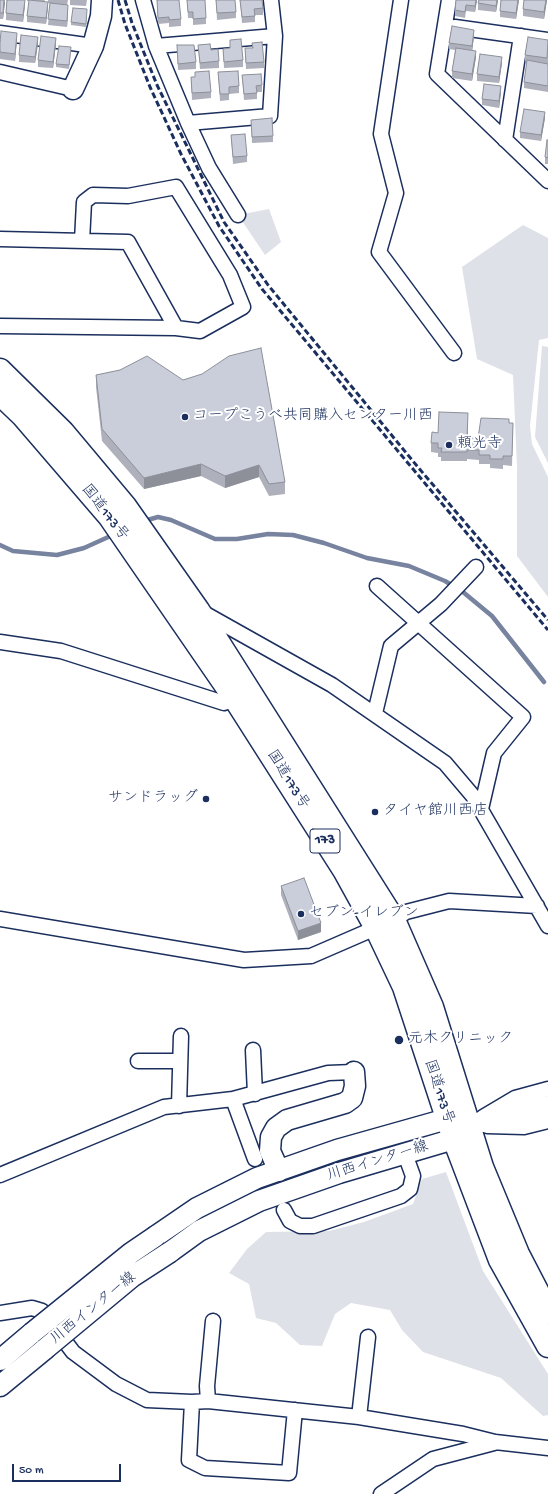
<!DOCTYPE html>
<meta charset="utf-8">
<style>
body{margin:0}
#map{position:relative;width:548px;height:1494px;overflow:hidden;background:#fff;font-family:"Gochi Hand",sans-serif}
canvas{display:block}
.scale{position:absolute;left:12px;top:1464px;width:109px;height:18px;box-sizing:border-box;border:2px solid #1b2f5e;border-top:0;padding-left:5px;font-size:12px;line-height:14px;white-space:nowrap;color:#1b2f5e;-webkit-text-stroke:3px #fff;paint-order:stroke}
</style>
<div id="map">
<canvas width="548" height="1494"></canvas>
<div class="scale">50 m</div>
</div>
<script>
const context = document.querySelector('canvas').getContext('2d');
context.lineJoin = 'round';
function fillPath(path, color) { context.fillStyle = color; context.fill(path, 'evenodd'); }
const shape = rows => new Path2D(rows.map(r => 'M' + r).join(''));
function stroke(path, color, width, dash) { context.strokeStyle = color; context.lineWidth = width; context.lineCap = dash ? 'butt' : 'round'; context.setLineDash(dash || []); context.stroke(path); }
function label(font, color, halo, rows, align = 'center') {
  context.font = font + ' "Gochi Hand","Klee One",sans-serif'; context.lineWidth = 4; context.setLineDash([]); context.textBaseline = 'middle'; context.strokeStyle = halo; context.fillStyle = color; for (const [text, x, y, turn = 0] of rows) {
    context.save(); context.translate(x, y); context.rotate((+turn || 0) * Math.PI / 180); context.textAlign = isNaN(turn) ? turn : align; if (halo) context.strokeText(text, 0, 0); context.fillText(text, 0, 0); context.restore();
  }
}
fillPath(shape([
 [269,209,281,242,265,255,238,215],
 [523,225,548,238,548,338,539,340,530,426,532,444,548,477,548,597,517,556,517,467,513,375,477,359,462,267],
 [542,346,548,347,548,463,535,437],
 [446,1172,483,1271,548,1374,548,1415,543,1416,501,1378,423,1352,402,1330,390,1310,351,1303,335,1314,322,1346,300,1345,276,1323,256,1318,249,1284,229,1273,247,1249,266,1232,329,1231,364,1222,413,1204,422,1179]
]), '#dee1e7');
stroke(shape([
 [144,521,158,517,171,520,215,539,237,539,268,534,293,535,324,543,367,558,409,566,445,581,463,592,492,616,544,682],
 [0,545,13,551,57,555,84,548,115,534]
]), '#77839f', 4.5);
const street = shape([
 [143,0,156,46,188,123,209,168,238,215],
 [401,0,381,134,396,193,379,252,454,353],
 [449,0,437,74,548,181],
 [455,27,548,40],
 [0,33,93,46],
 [156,46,275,36],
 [0,72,73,89],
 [188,123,270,116,275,36,271,0],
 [505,140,521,36],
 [0,239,128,242,176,328,0,326],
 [82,241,84,202,93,195,128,196,176,187,230,275,243,307,200,331,176,328],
 [377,586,523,717,494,753,481,809],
 [202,612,332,685,445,763,473,796,548,926],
 [0,642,61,651,224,703,241,697],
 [375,713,391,646,441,604,476,567],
 [0,919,244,960,311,956,394,920,406,912,449,901,537,906],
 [253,1050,255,1094],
 [138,1061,180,1061],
 [233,1099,255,1159],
 [179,1106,181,1036],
 [483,1117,515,1098,548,1089],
 [487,1126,524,1127,548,1121],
 [0,1175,164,1107,233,1099,328,1073,354,1072],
 [284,1210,290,1221,300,1226,313,1226,401,1196,410,1189,413,1176,405,1154],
 [0,1313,32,1308,42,1311,73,1352,116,1384,147,1400,192,1402,208,1401,359,1417,463,1434,495,1442,548,1448],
 [208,1401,207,1386,213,1321],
 [192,1402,189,1460,205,1468,289,1473,295,1410],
 [359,1417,368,1337],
 [381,1494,433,1459,494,1443]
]);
const secondary = shape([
 [73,89,93,46,101,16,102,0],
 [279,1171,270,1151,271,1137,276,1128,287,1120,345,1103,352,1098,355,1086,354,1072],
 [156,1236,197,1208,257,1178,337,1150,447,1119,463,1124],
 [170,1252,199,1231,259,1201,339,1173,454,1139,469,1125,548,1106],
 [0,1360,32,1333],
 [0,1386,45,1349]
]);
const highway = shape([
 [0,370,63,432,125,506,198,610,394,920,432,1007,482,1167,518,1254,548,1312],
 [0,394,23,416,109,516,235,699,344,870,376,928,404,987,454,1139,500,1260,548,1346]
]);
stroke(street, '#1b2f5e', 17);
stroke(secondary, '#1b2f5e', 23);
stroke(highway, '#1b2f5e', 25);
stroke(street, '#fff', 14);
stroke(secondary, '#fff', 20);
stroke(highway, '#fff', 22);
stroke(shape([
 [118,0,125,24,150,87,181,154,219,226,262,289,548,630],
 [125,0,132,23,157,85,224,222,268,285,417,466,548,620]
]), '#1b2f5e', 3, [6, 3]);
const secondaryBridge = shape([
 [32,1333,131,1253,156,1236],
 [45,1349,133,1276,170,1252]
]);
stroke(secondaryBridge, '#1b2f5e', 23, []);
stroke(secondaryBridge, '#fff', 20);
fillPath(shape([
 [0,0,5,0,3,19,0,19],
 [27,0,45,0,44,2,48,2,48,0,68,0,67,5,68,12,67,27,48,25,50,3,48,3,46,24,27,22,27,16,29,1,27,1],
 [70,0,87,0,86,6,70,5],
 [157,0,181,19,181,26,169,27,169,23,158,24],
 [187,0,206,18,206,24,193,25,193,18,188,18],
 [216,0,236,12,236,18,217,20],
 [240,0,263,8,263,15,255,15,255,22,242,23],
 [477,0,475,12,466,11,465,18,455,16,455,10],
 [498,0,496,12,478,10,478,3],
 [519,0,516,19,500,17,500,11],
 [547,0,544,19,523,16,523,9],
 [25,5,23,22,6,20,6,13],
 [87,12,86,27,71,25,71,22],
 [474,36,472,51,476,57,472,81,452,78,452,71,455,50,449,49,449,43],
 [17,39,15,61,0,59,0,43],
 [230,40,243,60,243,67,224,68,223,49,230,48],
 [548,40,548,92,524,88,524,82,527,62,525,61,525,55],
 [252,43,264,62,264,68,246,69,245,48,252,48],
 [38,44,35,63,19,62,19,55],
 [56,44,53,68,38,67,38,60],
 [177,45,196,62,196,69,178,70],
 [198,45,211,50,219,61,219,68,200,69],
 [71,50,69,69,56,67,56,64],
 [502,63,499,83,477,81,477,74],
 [195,72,211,92,211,98,192,100,191,77,195,77],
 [218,72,239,86,239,93,229,94,229,100,220,101],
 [242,75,262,85,262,92,257,92,257,99,244,100],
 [501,92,499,108,482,105,482,99],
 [545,118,541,141,520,138,520,132],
 [251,120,273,136,273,142,252,143],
 [231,135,247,156,247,162,233,164],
 [548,140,548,164,545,164,545,157],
 [120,370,285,482,285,494,269,496,259,477,225,488,201,476,144,489,102,441,96,387,96,375],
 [468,423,468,438,478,438,509,423,513,423,512,466,503,465,503,469,490,468,490,464,479,464,479,460,467,459,467,461,441,461,441,457,438,457,438,453,431,452,431,443,438,433],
 [281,886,321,932,298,940,281,895]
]), '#aeb1bb');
fillPath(shape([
 [4,0,5,3,3,19,3,13],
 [25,0,25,5,23,22,23,15],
 [476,0,477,0,475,12,475,6],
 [497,0,498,0,496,12,496,6],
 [518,0,519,0,516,19,516,13],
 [546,0,547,0,544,19,544,12],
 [48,2,48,8,46,24,46,18],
 [68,5,68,12,67,27,67,21],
 [474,30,474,36,472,52,472,46],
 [17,33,17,39,15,61,15,54],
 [38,37,38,44,35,63,35,57],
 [56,38,56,44,53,68,53,62],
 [476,51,476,57,472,81,472,74],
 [502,57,502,63,499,83,499,77],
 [501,86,501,92,499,108,499,101],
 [545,112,545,118,541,141,541,135],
 [201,464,201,476,144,489,144,478],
 [259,465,259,477,225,488,225,476],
 [321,923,321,932,298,940,298,931]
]), '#8d9099');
const building = shape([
 [0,0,4,0,3,13,0,13,0,0],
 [7,0,25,0,23,15,6,13,7,0],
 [29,0,48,2,46,18,27,16,29,0],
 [157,0,179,0,181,19,169,20,169,17,158,18,157,0],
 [187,0,205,0,206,18,193,19,193,12,188,12,187,0],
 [216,0,235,0,236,12,217,13,216,0],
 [240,0,262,0,263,8,254,9,255,16,242,17,240,0],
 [456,0,476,0,475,6,466,5,465,12,455,10,456,0],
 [479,0,497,0,496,6,478,3,479,0],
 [501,0,518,0,516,13,500,11,501,0],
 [524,0,546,0,544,12,523,9,524,0],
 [50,3,68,5,67,21,48,19,50,3],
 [73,8,87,9,86,24,71,22,73,8],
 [452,26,474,30,472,46,449,43,452,26],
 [1,31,17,33,15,54,0,52,0,43,1,31],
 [21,35,38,37,35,57,19,55,21,35],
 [41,36,56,38,53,62,38,60,41,36],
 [528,37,548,40,547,58,525,55,528,37],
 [241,39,243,60,224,62,223,49,230,48,230,40,241,39],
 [262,42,264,62,246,63,245,48,253,48,252,43,262,42],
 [210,44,211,50,218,49,219,61,200,63,198,45,210,44],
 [177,45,194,45,196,62,178,64,177,45],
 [59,46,71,47,69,65,56,64,59,46],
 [456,48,476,51,472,74,452,71,456,48],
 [480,54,502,57,499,77,477,74,480,54],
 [527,60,548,64,548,86,524,82,527,60],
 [209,71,211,92,192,93,191,77,195,77,195,72,209,71],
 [238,71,239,86,229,87,229,94,220,94,218,72,238,71],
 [261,74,262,85,256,86,257,93,244,94,242,75,261,74],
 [484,84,501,86,499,101,482,99,484,84],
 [524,109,545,112,541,135,520,132,524,109],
 [272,118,273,136,252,137,251,120,272,118],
 [245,134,247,156,233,157,231,135,245,134],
 [547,140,548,140,548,158,545,157,547,140],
 [261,348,285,482,269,484,259,465,225,476,201,464,144,478,102,429,96,375,120,370,147,356,183,380,202,374,229,356,261,348],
 [439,412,468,413,467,438,478,438,481,418,509,419,509,423,513,423,512,456,503,456,503,459,490,459,490,455,479,455,479,450,467,450,467,452,441,452,442,448,438,448,438,443,431,443,432,432,438,433,439,412],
 [304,878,321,923,298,931,281,886,304,878]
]);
fillPath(building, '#caceda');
stroke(building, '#8d9099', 1);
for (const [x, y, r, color] of [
 [185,417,4,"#1b2f5e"],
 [449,445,4,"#1b2f5e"],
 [206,799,4,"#1b2f5e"],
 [375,812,4,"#1b2f5e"],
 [301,914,4,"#1b2f5e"],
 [399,1040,5,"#1b2f5e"]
]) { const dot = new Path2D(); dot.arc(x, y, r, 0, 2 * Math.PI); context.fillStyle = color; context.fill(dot); stroke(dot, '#fff', 1.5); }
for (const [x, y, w] of [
 [325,841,30]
]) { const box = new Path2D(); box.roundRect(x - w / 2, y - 12, w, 24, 3); context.fillStyle = '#fff'; context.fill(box); stroke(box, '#1b2f5e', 1); }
label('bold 14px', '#1b2f5e', null, [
 ["173",325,841]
]);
label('15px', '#1b2f5e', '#fff', [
 ["コープこうべ共同購入センター川西",193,417],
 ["頼光寺",457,445],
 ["サンドラッグ",198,799,"right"],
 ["タイヤ館川西店",383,812],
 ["セブン-イレブン",309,914],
 ["元木クリニック",408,1040]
], 'left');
label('15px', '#1b2f5e', '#fff', [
 ["国道173号",104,513,52],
 ["国道173号",287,780,58],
 ["国道173号",438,1092,72],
 ["川西インター線",378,1162,-17],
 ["川西インター線",94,1309,-39]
]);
</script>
